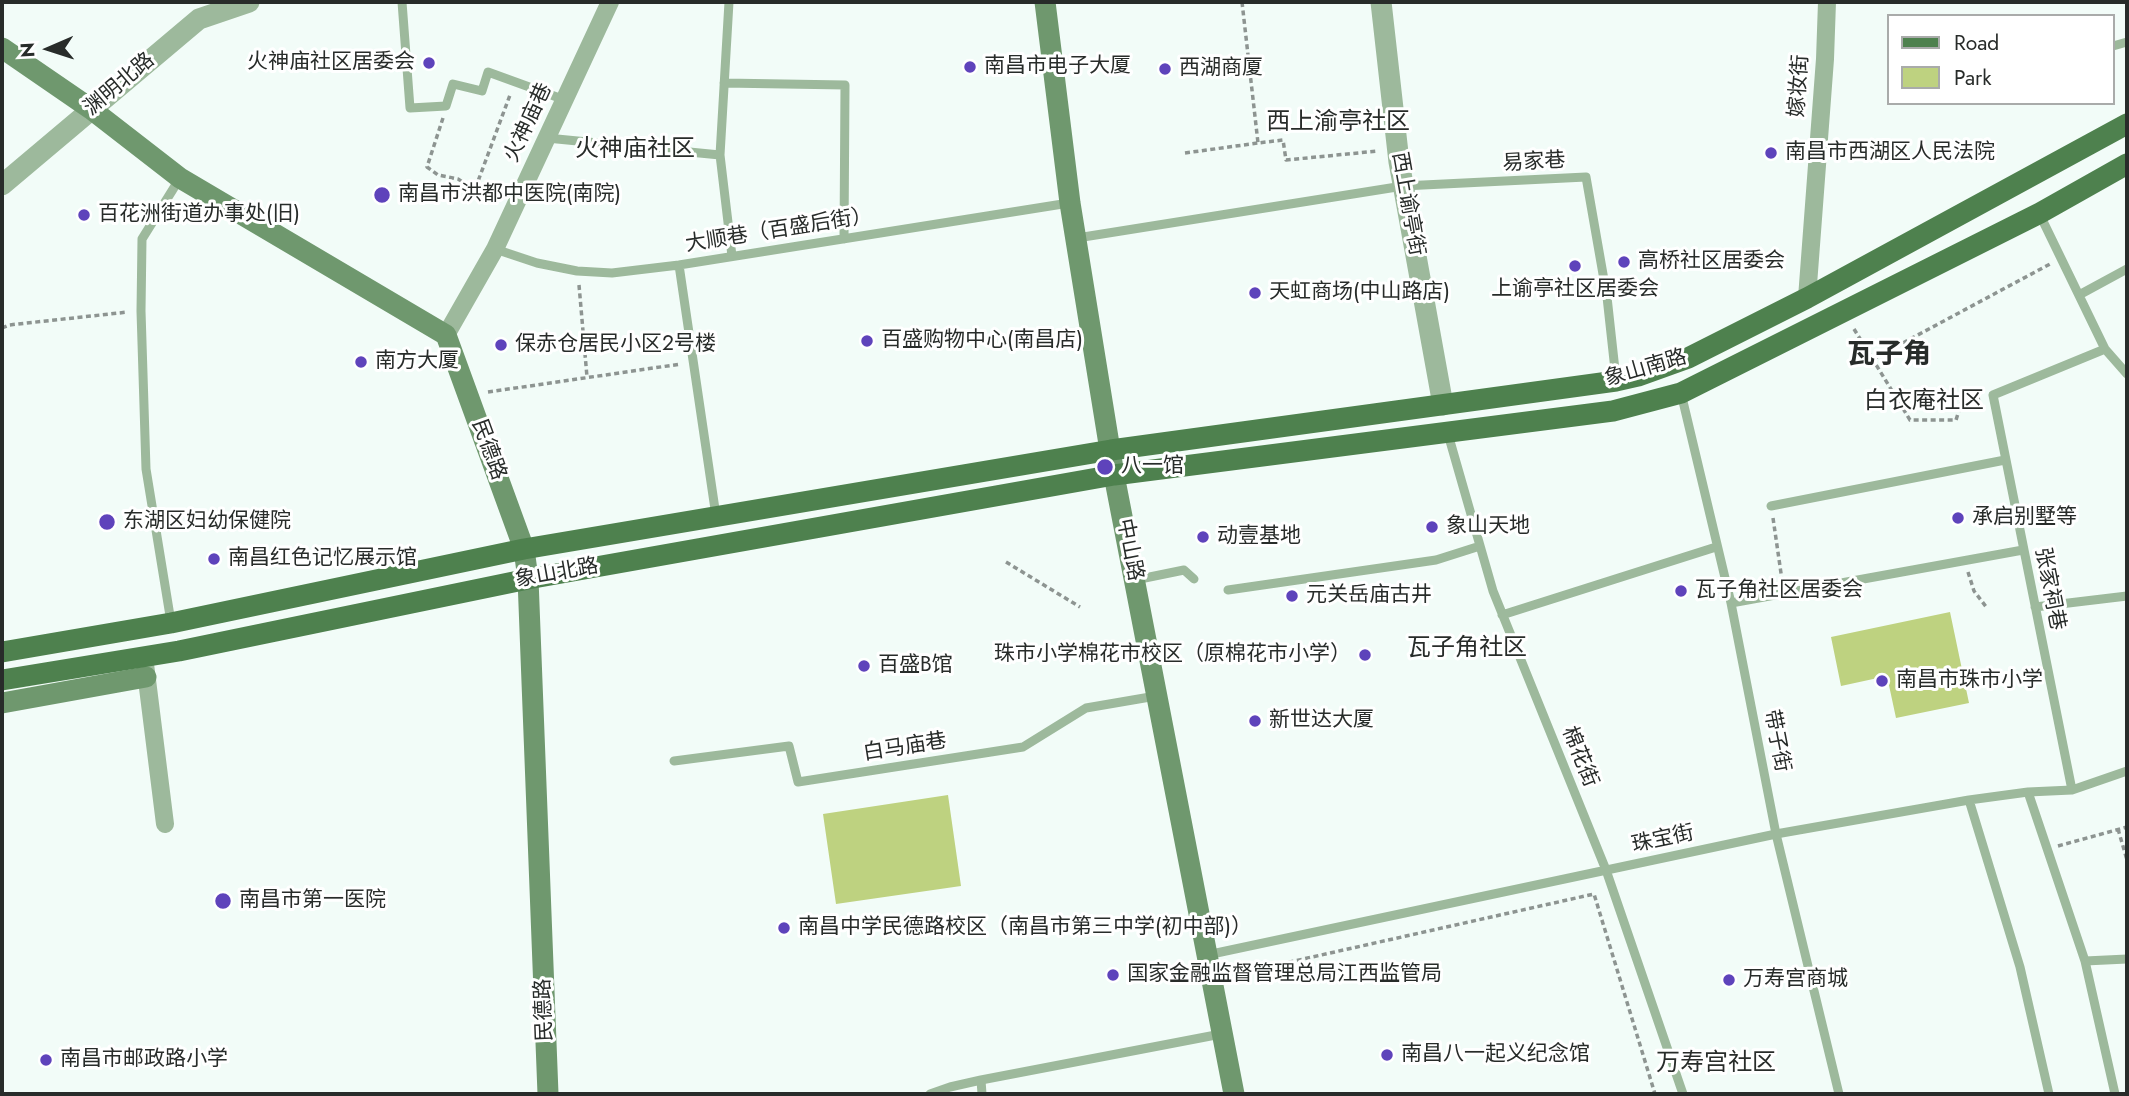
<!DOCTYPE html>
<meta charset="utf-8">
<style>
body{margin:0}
#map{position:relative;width:2129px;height:1096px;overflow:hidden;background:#f2fcf8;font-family:Jost,sans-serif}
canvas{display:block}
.frame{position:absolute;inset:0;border:4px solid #282c2a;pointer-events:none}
.legend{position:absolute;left:1887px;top:14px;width:228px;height:91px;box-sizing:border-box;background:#fff;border:2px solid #a9abaa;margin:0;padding:9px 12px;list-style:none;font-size:21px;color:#282c2a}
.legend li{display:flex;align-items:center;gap:14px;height:35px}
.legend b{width:35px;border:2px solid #a9abaa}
.north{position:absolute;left:14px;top:14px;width:70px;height:70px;-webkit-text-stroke:5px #fff;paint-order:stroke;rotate:267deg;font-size:19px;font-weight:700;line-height:28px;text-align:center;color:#282c2a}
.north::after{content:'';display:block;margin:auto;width:24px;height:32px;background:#282c2a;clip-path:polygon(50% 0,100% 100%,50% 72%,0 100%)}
</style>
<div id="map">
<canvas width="2129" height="1096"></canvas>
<div class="frame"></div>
<ul class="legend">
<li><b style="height:9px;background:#4e814e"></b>Road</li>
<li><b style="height:19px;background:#bed280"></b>Park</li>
</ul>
<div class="north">N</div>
</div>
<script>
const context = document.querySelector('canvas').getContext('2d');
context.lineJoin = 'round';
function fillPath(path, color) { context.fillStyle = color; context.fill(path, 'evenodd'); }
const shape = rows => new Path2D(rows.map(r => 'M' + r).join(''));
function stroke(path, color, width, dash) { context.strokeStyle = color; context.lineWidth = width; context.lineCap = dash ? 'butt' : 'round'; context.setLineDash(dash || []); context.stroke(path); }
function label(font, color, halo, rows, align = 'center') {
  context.font = font + ' Jost,"Noto Sans SC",sans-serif'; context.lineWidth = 6; context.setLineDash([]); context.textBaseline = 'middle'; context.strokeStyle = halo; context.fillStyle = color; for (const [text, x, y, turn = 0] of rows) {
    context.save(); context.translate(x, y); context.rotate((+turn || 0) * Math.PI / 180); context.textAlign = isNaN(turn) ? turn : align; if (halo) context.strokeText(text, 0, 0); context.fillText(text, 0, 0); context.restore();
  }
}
fillPath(shape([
 [1950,612,1969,703,1896,718,1887,676,1841,686,1831,637],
 [948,795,961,886,836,904,823,814]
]), '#bed280');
stroke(shape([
 [1242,2,1258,143,1283,140,1286,160,1378,151],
 [443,118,427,167,438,175,458,179,469,186,474,192,510,95],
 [1185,153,1258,143],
 [579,285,587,377],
 [2,328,9,325,128,312],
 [1854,329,1910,420,1956,420,1962,401,1980,398],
 [1873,359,2050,264],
 [488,392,681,364],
 [1773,518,1782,580],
 [1006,562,1080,607],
 [1968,572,1974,591,1987,608],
 [2118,829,2127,860],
 [2058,846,2127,827],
 [1272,966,1594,894,1655,1094]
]), '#8d9491', 3.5, [5, 3.5]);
stroke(shape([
 [402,2,410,108,446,106,453,84,482,91,488,72,565,100],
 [729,2,720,155,732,256],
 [2113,46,2127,42],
 [724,83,845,85,844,239],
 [547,138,720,155],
 [2040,215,2105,349,2127,374],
 [1077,238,1403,186,1586,177,1607,297,1616,379],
 [495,249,537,263,577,271,612,273,679,265,1069,203],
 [679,265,716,516],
 [2079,295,2127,269],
 [1681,393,1731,603,1776,834,1839,1094],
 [1448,434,1493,591,1606,870,1683,1094],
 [1771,506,2005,460],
 [1135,580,1184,570,1194,579],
 [1228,590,1436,560,1480,546],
 [1731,603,2023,550],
 [2035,607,2127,596],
 [1502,615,1716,547],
 [171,622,146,469,141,311,142,239,180,178],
 [674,761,789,746,798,782,1023,747,1086,708,1156,696],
 [2072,790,1993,395,2105,349],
 [2028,792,2085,961,2115,1094],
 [1969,800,2020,967,2049,1094],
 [1207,955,1776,834,1969,800,2028,792,2072,790,2127,771],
 [2085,961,2127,959],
 [981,1080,982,1094],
 [930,1094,950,1087,981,1080,1221,1034]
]), '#9db99c', 9);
stroke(shape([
 [1807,298,1825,59,1827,2],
 [446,335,495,249,610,2],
 [145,664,165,824]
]), '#9db99c', 18);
stroke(shape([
 [1381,2,1399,162,1443,405],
 [2,185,199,19,249,2]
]), '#9db99c', 21);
stroke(shape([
 [1045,2,1070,203,1114,475,1234,1094],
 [2,48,91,109,180,178,446,335,524,549,528,579,548,1094],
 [2,703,146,677]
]), '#6f986e', 21);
stroke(shape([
 [2,652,171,623,524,549,1111,450,1616,381,1638,376,1688,358,1807,298,2127,124],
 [2,680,179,651,528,579,1114,475,1613,411,1681,393,2040,213,2127,164]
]), '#4e814e', 21);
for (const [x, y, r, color] of [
 [429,63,7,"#5e43bb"],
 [970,67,7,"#5e43bb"],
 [1165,69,7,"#5e43bb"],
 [1771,153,7,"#5e43bb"],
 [382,195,9,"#5e43bb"],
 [84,215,7,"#5e43bb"],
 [1624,262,7,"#5e43bb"],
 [1575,266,7,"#5e43bb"],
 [1255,293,7,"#5e43bb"],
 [867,341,7,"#5e43bb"],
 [501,345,7,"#5e43bb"],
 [361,362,7,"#5e43bb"],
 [1105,467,9,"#5e43bb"],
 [1958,518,7,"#5e43bb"],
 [107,522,9,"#5e43bb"],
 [1432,527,7,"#5e43bb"],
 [1203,537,7,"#5e43bb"],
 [214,559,7,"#5e43bb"],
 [1681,591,7,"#5e43bb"],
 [1292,596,7,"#5e43bb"],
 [1365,655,7,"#5e43bb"],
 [864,666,7,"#5e43bb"],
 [1882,681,7,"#5e43bb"],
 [1255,721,7,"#5e43bb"],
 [223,901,9,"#5e43bb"],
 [784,928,7,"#5e43bb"],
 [1113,975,7,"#5e43bb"],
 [1729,980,7,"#5e43bb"],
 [1387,1055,7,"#5e43bb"],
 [46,1060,7,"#5e43bb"]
]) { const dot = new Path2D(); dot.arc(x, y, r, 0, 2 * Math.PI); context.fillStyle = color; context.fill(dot); stroke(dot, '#fff', 2.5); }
label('21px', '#282c2a', '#fff', [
 ["火神庙社区居委会",415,63,"right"],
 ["南昌市电子大厦",984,67],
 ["西湖商厦",1179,69],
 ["南昌市西湖区人民法院",1785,153],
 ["南昌市洪都中医院(南院)",398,195],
 ["百花洲街道办事处(旧)",98,215],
 ["高桥社区居委会",1638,262],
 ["上谕亭社区居委会",1575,290,"center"],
 ["天虹商场(中山路店)",1269,293],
 ["百盛购物中心(南昌店)",881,341],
 ["保赤仓居民小区2号楼",515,345],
 ["南方大厦",375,362],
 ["八一馆",1121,467],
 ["承启别墅等",1972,518],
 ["东湖区妇幼保健院",123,522],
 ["象山天地",1446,527],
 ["动壹基地",1217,537],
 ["南昌红色记忆展示馆",228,559],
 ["瓦子角社区居委会",1695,591],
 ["元关岳庙古井",1306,596],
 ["珠市小学棉花市校区（原棉花市小学）",1351,655,"right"],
 ["百盛B馆",878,666],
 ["南昌市珠市小学",1896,681],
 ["新世达大厦",1269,721],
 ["南昌市第一医院",239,901],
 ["南昌中学民德路校区（南昌市第三中学(初中部)）",798,928],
 ["国家金融监督管理总局江西监管局",1127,975],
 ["万寿宫商城",1743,980],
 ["南昌八一起义纪念馆",1401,1055],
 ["南昌市邮政路小学",60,1060]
], 'left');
label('21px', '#282c2a', '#fff', [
 ["渊明北路",120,85,-40],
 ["嫁妆街",1800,86,-86],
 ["火神庙巷",529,123,-65],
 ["易家巷",1534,163,-3],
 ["西上谕亭街",1407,204,80],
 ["大顺巷（百盛后街）",779,231,-9],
 ["象山南路",1646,369,-16],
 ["民德路",488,450,70],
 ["中山路",1129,550,79],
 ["象山北路",557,574,-10],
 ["张家祠巷",2049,589,79],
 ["带子街",1776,741,79],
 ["白马庙巷",905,748,-9],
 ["棉花街",1579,757,68],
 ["珠宝街",1663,840,-12],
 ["民德路",545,1010,-92]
]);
label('24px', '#282c2a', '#fff', [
 ["西上渝亭社区",1338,123],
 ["火神庙社区",635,150],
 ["白衣庵社区",1924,402],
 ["瓦子角社区",1467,649],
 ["万寿宫社区",1716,1064]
]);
label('bold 28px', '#282c2a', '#fff', [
 ["瓦子角",1889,356]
]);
</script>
